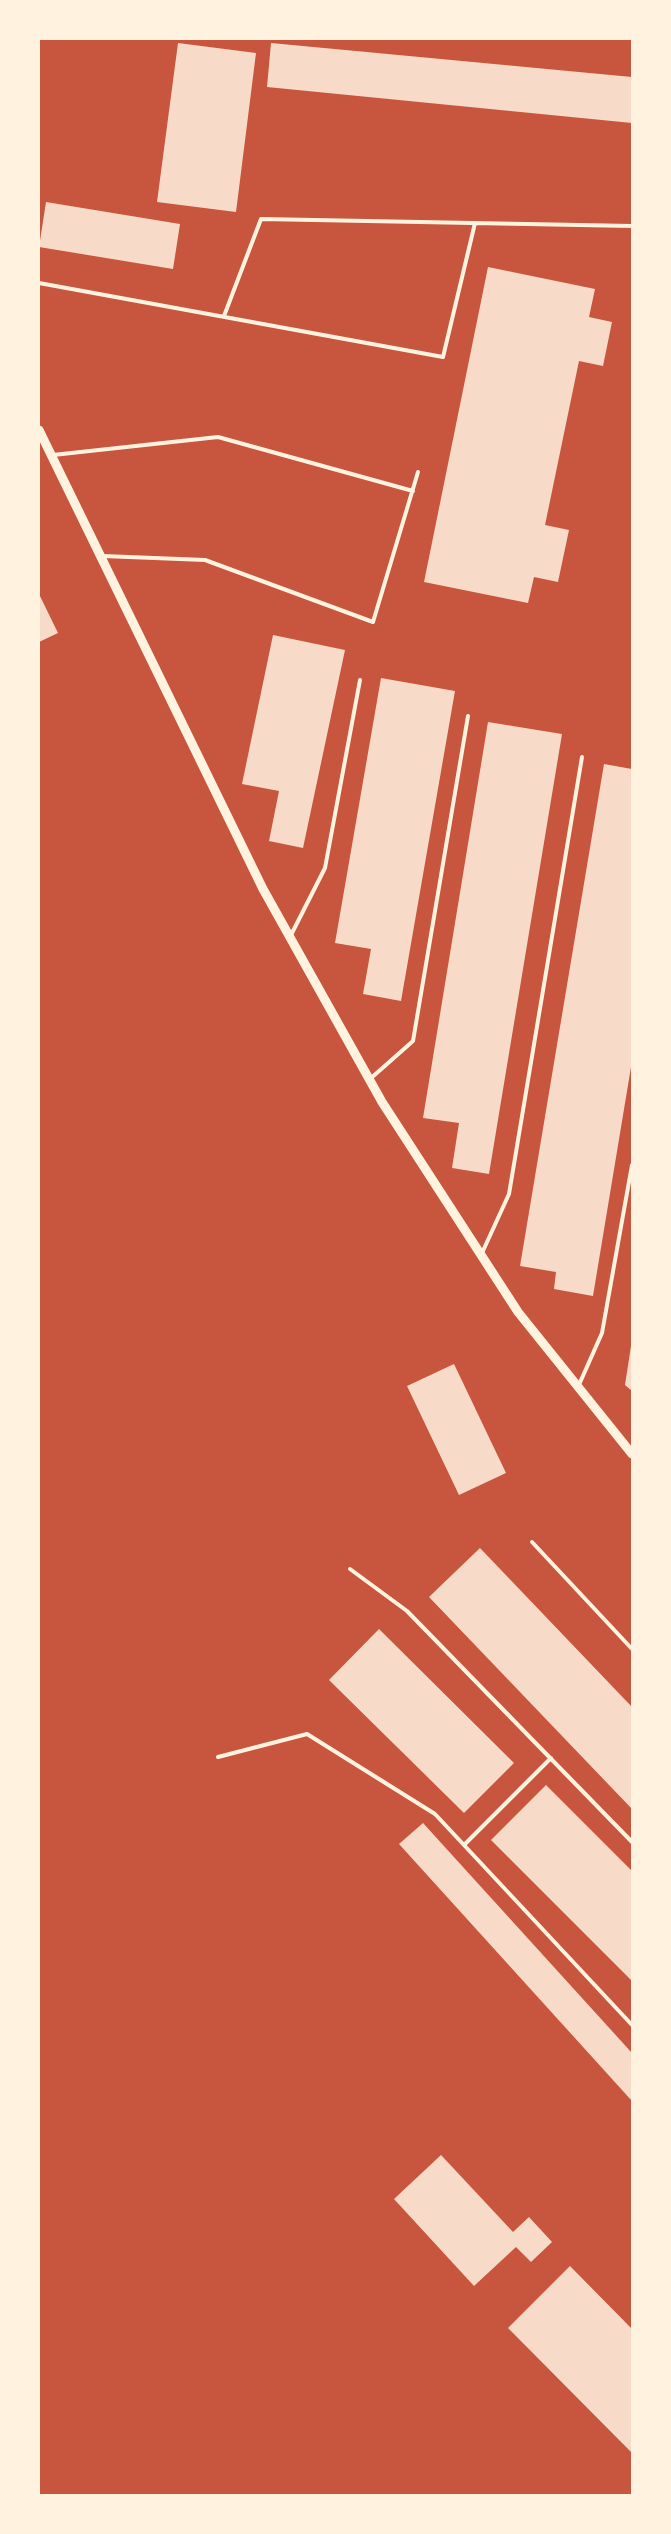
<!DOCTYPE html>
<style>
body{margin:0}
#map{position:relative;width:671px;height:2534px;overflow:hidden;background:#c8553d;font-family:"Fira Sans Condensed",sans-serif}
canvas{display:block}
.frame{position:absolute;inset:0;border:40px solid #fff3e0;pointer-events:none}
</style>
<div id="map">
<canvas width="671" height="2534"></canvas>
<div class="frame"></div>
</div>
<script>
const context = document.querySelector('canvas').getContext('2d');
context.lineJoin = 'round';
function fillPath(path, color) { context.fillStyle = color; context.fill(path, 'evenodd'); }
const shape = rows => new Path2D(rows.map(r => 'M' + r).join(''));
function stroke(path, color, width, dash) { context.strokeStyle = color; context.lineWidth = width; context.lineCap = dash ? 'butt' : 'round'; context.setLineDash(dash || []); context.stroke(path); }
fillPath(shape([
 [178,43,256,53,236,212,157,202],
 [271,43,632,77,632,123,267,87],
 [46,202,180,224,173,269,39,247],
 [488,267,595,289,589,317,612,322,603,366,579,361,545,525,569,530,558,582,534,577,528,603,424,582],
 [39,594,58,633,39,642],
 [273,635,345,650,303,848,269,841,279,791,242,784],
 [381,678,455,691,401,1001,363,994,371,949,335,943],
 [488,722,562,734,489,1174,452,1168,459,1123,423,1118],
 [604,764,632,769,632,1061,593,1296,554,1289,556,1272,520,1266],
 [631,1346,632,1346,632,1391,625,1385],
 [454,1364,506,1473,459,1495,407,1386],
 [480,1548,632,1707,632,1809,429,1597],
 [379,1629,514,1763,464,1813,329,1680],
 [546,1785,632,1871,632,1981,491,1840],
 [423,1823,632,2053,632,2101,399,1844],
 [441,2155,513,2232,529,2217,552,2242,531,2262,516,2247,474,2286,394,2199],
 [570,2266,632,2329,632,2453,508,2328]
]), '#f7dbc8');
stroke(shape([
 [39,283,443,357,475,223],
 [224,316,261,219,632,226],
 [53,455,218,437,413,491],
 [103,556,205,560,373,622,418,472],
 [291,935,325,868,360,680],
 [370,1079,413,1041,468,716],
 [482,1253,509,1194,582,757],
 [578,1387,602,1333,632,1165],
 [532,1542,632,1649],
 [350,1569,407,1611,632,1842],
 [218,1757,307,1734,435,1814,632,2025],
 [464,1845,551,1758]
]), '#fff3e0', 4);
stroke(shape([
 [39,430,263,889,382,1102,518,1312,632,1454]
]), '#fff3e0', 9);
</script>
